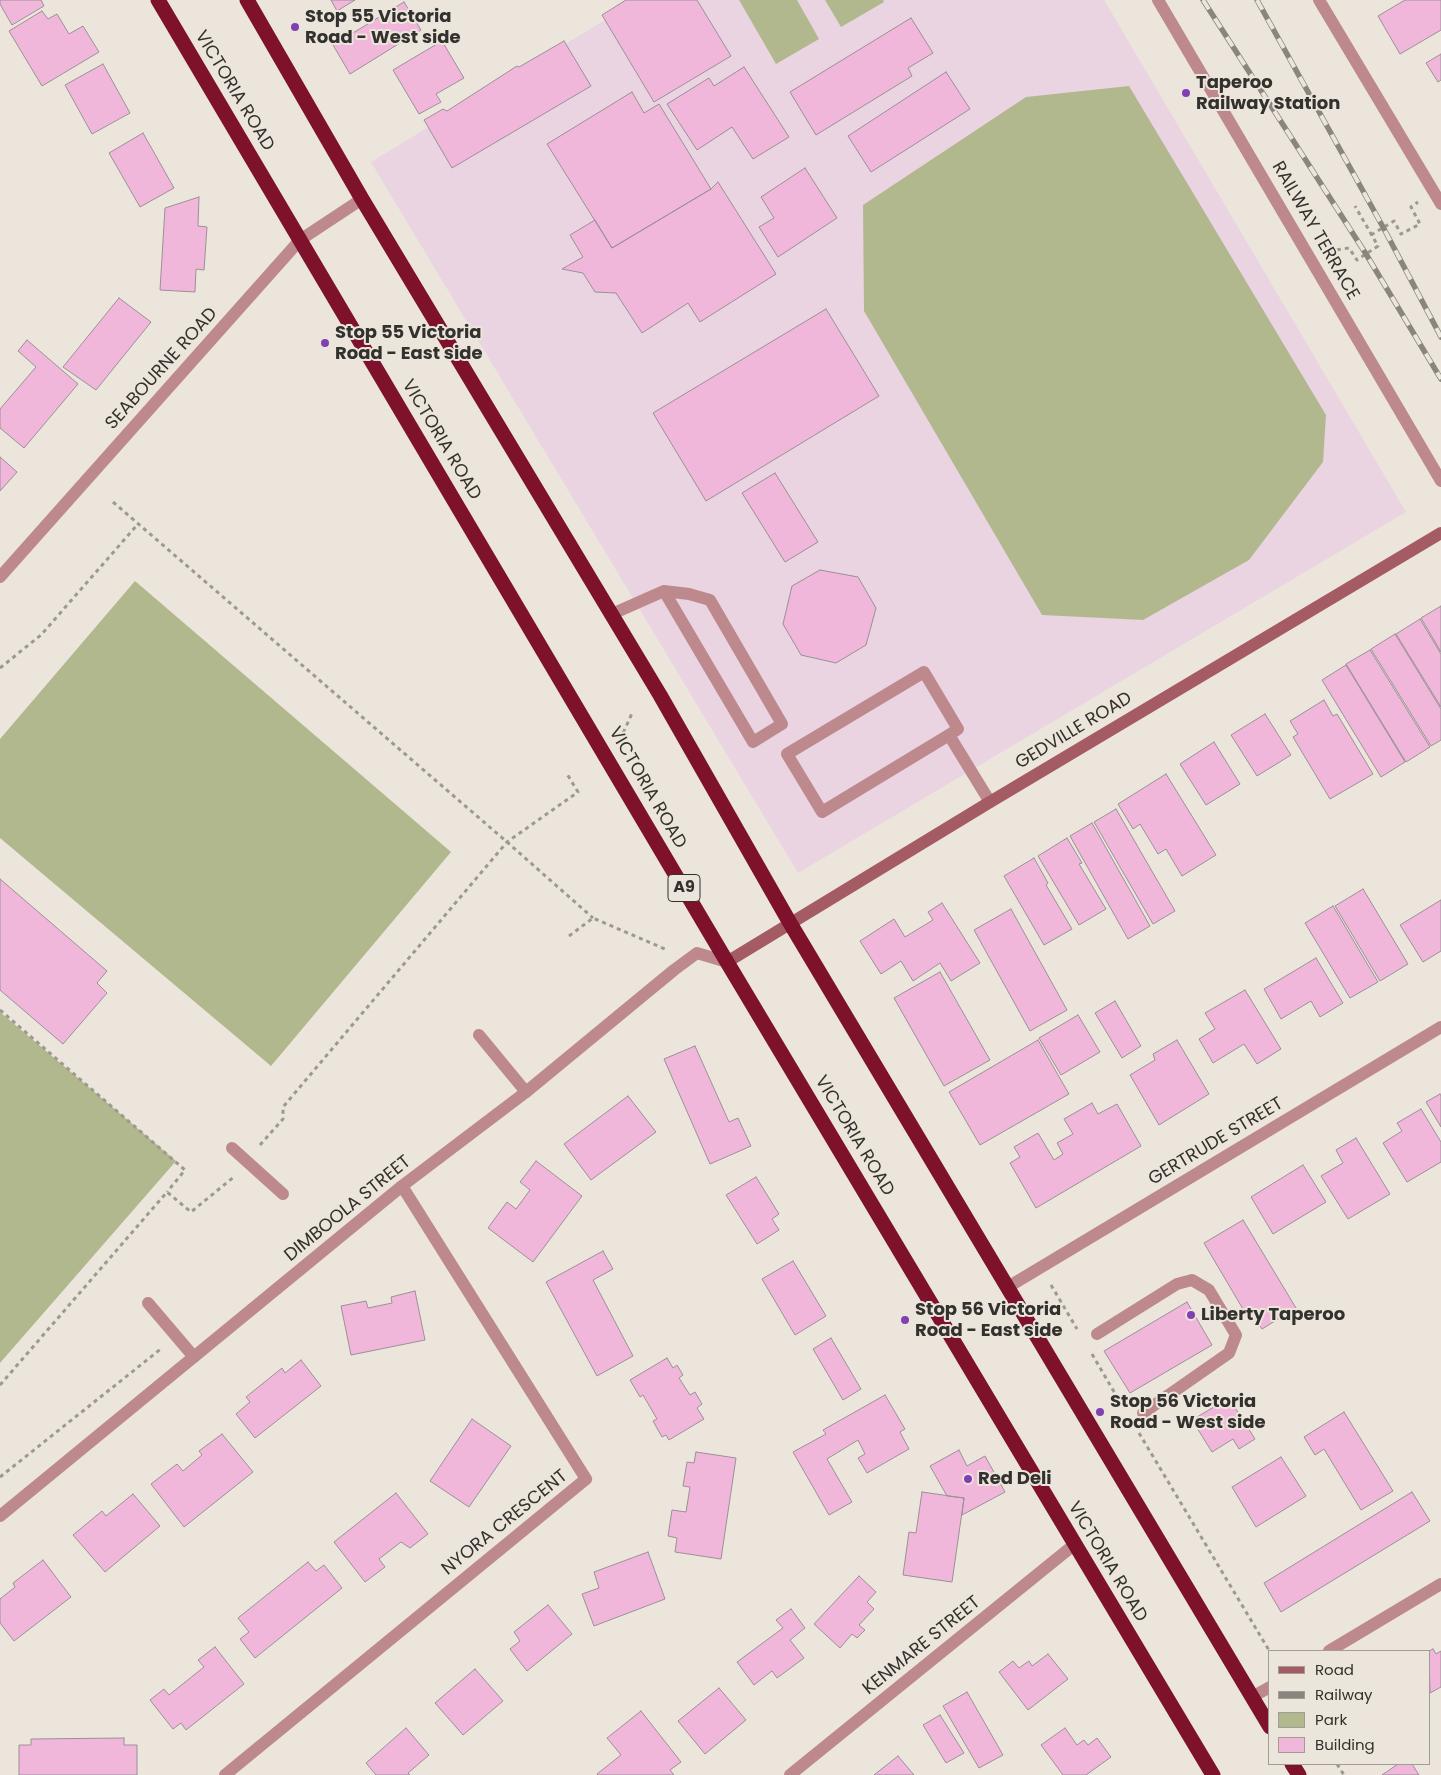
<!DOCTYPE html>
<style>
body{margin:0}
#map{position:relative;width:1441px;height:1775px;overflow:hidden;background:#ebe5db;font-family:Poppins,sans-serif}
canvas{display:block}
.legend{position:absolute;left:1268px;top:1650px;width:162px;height:115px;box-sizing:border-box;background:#ebe5db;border:1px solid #a19d95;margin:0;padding:6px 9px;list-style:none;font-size:15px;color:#33312d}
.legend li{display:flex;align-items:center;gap:10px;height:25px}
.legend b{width:25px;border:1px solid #a19d95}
</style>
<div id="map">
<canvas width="1441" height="1775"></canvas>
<ul class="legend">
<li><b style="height:6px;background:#a45b63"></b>Road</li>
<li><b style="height:6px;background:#8a867f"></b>Railway</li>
<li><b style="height:14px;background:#b2b88e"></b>Park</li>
<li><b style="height:14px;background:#f0b7db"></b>Building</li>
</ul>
</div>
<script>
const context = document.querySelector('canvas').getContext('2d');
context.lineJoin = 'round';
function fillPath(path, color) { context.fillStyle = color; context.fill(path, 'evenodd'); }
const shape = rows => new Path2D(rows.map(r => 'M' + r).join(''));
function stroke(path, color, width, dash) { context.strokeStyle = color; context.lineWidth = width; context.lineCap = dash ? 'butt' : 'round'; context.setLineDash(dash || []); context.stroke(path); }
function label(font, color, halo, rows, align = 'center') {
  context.font = font + ' Poppins,sans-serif'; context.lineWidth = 4; context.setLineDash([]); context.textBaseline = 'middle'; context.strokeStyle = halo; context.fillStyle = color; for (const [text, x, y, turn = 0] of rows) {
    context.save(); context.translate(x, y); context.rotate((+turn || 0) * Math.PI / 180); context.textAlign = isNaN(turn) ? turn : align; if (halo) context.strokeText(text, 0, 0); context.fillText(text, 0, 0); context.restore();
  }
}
fillPath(shape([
 [638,0,1104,0,1406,512,798,873,371,162]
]), '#ead4e2');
fillPath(shape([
 [739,0,797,0,819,39,776,64],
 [825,0,883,0,884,2,841,27],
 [1129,86,1326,415,1323,462,1249,560,1143,620,1042,615,864,311,863,205,1026,97],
 [135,581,451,852,271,1066,0,838,0,739],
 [0,1012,176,1161,0,1363]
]), '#b2b88e');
const building = shape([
 [0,0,41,0,44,6,12,25,0,4,0,0],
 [331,0,355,0,337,11,331,0],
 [626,0,697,0,731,56,654,102,602,15,626,0],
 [1405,0,1441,0,1441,30,1400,54,1378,16,1405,0],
 [404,2,421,30,350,74,333,45,404,2],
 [42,11,48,19,57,14,69,34,83,26,99,52,42,86,9,31,42,11],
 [911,18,933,53,908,68,912,76,816,135,790,92,911,18],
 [442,41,464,78,436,94,441,102,419,114,393,70,442,41],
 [564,41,591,86,452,168,424,120,443,109,447,111,517,66,519,67,564,41],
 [1441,54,1441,80,1438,82,1426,63,1441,54],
 [103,64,130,113,92,134,65,85,103,64],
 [744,67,789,137,753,159,732,127,697,150,667,104,709,78,714,86,744,67],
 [946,72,970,109,871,172,848,136,946,72],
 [632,92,644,113,659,104,711,189,612,248,547,144,632,92],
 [143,133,174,188,140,207,109,153,143,133],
 [805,168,837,218,778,257,759,227,774,218,761,197,805,168],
 [718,182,776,274,700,322,688,303,642,333,616,293,595,292,583,273,562,269,583,257,570,235,595,220,612,248,711,189,718,182],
 [199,197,198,226,207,227,204,270,196,269,195,292,160,290,165,208,199,197],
 [119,298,151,322,96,390,63,367,119,298],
 [826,309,879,396,706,501,653,413,826,309],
 [27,340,78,384,24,448,0,428,0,409,36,367,18,351,27,340],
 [0,457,17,472,0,491,0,457],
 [775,473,818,542,785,562,742,493,775,473],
 [820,570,858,577,876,608,866,645,836,663,801,655,783,624,792,586,820,570],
 [1441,606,1441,652,1421,618,1441,606],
 [1420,619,1441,654,1441,707,1396,634,1420,619],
 [1395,634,1441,709,1441,740,1431,746,1371,649,1395,634],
 [1370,650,1430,747,1406,762,1346,664,1370,650],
 [1346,665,1405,762,1381,777,1322,680,1346,665],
 [1324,700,1333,716,1337,714,1373,774,1330,799,1293,737,1298,734,1290,721,1324,700],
 [1265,714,1291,755,1257,776,1231,735,1265,714],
 [1214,742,1240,784,1206,805,1180,764,1214,742],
 [1166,774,1216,855,1182,876,1166,849,1158,854,1140,824,1133,829,1118,804,1166,774],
 [1116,809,1175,911,1153,924,1094,822,1116,809],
 [1092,823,1150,926,1128,939,1070,836,1092,823],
 [1067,838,1082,863,1079,864,1106,909,1079,925,1038,856,1067,838],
 [1034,858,1048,883,1046,885,1072,929,1044,945,1004,876,1034,858],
 [0,879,107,971,97,983,107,993,63,1044,0,990,0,879],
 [1363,889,1408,964,1380,981,1335,906,1363,889],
 [1441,900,1441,951,1423,962,1400,925,1441,900],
 [942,903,980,963,951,981,940,963,913,981,901,961,881,974,860,941,894,919,905,937,933,920,928,912,942,903],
 [1333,906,1378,982,1350,998,1305,923,1333,906],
 [1011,909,1067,1010,1030,1031,974,930,1011,909],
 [1316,958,1343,1003,1320,1017,1311,1001,1281,1019,1264,989,1316,958],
 [940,972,990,1060,944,1086,894,998,940,972],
 [1245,990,1281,1049,1257,1064,1244,1044,1213,1063,1199,1039,1215,1029,1205,1013,1245,990],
 [1115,1001,1141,1046,1122,1058,1095,1013,1115,1001],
 [1078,1015,1100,1052,1061,1075,1039,1038,1078,1015],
 [1038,1040,1069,1094,980,1145,949,1092,1038,1040],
 [1177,1040,1209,1094,1159,1125,1130,1075,1155,1060,1153,1054,1177,1040],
 [695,1046,729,1122,738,1118,751,1146,710,1164,664,1059,695,1046],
 [1440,1094,1441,1096,1441,1127,1426,1102,1440,1094],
 [628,1096,656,1132,591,1180,564,1144,628,1096],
 [1092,1103,1098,1114,1117,1104,1141,1146,1036,1208,1010,1163,1020,1157,1014,1147,1038,1133,1054,1160,1063,1154,1057,1143,1073,1134,1064,1119,1092,1103],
 [1421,1109,1441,1142,1441,1162,1407,1182,1383,1143,1402,1131,1397,1123,1421,1109],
 [1356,1138,1390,1194,1348,1219,1321,1176,1343,1163,1336,1150,1356,1138],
 [536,1161,582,1196,533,1262,488,1228,507,1202,516,1209,530,1190,520,1182,536,1161],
 [1303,1165,1326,1202,1273,1234,1251,1197,1303,1165],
 [756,1177,779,1214,772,1219,779,1230,757,1244,726,1195,756,1177],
 [1243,1220,1296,1308,1262,1329,1255,1319,1250,1321,1204,1243,1243,1220],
 [603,1251,613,1269,593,1280,633,1356,597,1376,546,1282,603,1251],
 [793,1261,826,1316,795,1335,762,1279,793,1261],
 [415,1291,425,1340,351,1355,341,1306,366,1301,368,1308,392,1303,391,1297,415,1291],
 [1187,1302,1212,1345,1130,1393,1104,1351,1187,1302],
 [831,1338,861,1389,843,1400,813,1349,831,1338],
 [667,1358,673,1368,677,1365,683,1375,679,1378,690,1395,695,1392,702,1404,697,1408,704,1419,669,1440,666,1435,662,1437,653,1421,657,1419,643,1395,640,1397,630,1380,667,1358],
 [301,1360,321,1386,255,1438,236,1414,250,1402,246,1397,282,1368,285,1373,301,1360],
 [885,1395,905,1429,900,1432,909,1449,867,1473,858,1458,865,1454,858,1440,827,1459,852,1502,829,1515,793,1452,826,1434,823,1430,885,1395],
 [1229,1398,1255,1439,1239,1449,1233,1439,1212,1452,1192,1420,1229,1398],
 [1344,1412,1393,1491,1361,1510,1324,1449,1315,1455,1304,1437,1344,1412],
 [472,1419,511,1446,469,1507,430,1481,472,1419],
 [222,1434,253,1472,184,1527,151,1484,177,1464,183,1471,202,1455,199,1451,222,1434],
 [959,1450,967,1466,985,1456,1005,1492,962,1515,964,1498,947,1496,930,1466,959,1450],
 [696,1452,736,1458,721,1559,675,1552,677,1538,668,1536,672,1510,686,1512,690,1487,683,1486,687,1462,694,1463,696,1452],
 [1281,1457,1306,1496,1256,1527,1232,1487,1281,1457],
 [922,1492,964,1498,952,1582,903,1575,909,1532,916,1533,922,1492],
 [1412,1492,1430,1521,1281,1612,1264,1583,1412,1492],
 [396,1493,428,1534,410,1548,401,1542,379,1559,385,1567,365,1582,334,1542,396,1493],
 [133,1494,160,1526,105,1572,73,1535,102,1511,106,1516,133,1494],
 [648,1552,665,1599,594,1626,582,1594,599,1588,594,1572,648,1552],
 [43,1560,71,1597,14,1641,0,1623,0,1599,15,1587,13,1583,43,1560],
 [308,1562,316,1571,324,1565,342,1588,255,1658,240,1639,249,1632,238,1618,308,1562],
 [859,1576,876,1592,867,1602,874,1609,859,1625,865,1630,857,1638,852,1634,840,1648,814,1624,859,1576],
 [548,1605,572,1634,527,1671,510,1649,520,1641,514,1632,548,1605],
 [791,1609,805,1628,790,1640,804,1658,777,1678,772,1671,754,1685,737,1662,783,1628,776,1620,791,1609],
 [215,1647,244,1684,186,1730,181,1723,173,1729,150,1700,164,1689,169,1695,204,1667,198,1660,215,1647],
 [1433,1649,1436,1654,1441,1651,1441,1687,1430,1693,1429,1651,1433,1649],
 [1048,1654,1068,1679,1028,1710,999,1672,1013,1661,1019,1668,1029,1661,1032,1666,1048,1654],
 [475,1669,503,1701,463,1735,435,1703,475,1669],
 [719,1688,746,1720,705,1754,678,1721,719,1688],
 [967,1692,1003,1755,979,1768,943,1706,967,1692],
 [641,1711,681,1762,670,1770,674,1775,598,1775,597,1774,621,1755,607,1738,641,1711],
 [940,1715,964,1753,946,1763,923,1725,940,1715],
 [406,1728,429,1755,408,1773,410,1775,376,1775,366,1763,406,1728],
 [1065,1728,1077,1745,1084,1740,1088,1745,1097,1738,1111,1757,1086,1775,1063,1775,1041,1745,1065,1728],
 [124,1738,124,1745,137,1745,137,1775,19,1775,19,1745,31,1745,31,1739,124,1738],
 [898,1756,914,1775,874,1775,898,1756],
 [1398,1764,1412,1764,1419,1775,1382,1775,1398,1764]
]);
fillPath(building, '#f0b7db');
stroke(building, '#9a9096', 1);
stroke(shape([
 [1371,235,1394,221,1401,234,1420,224,1411,207,1418,202],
 [1329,251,1349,248,1357,260,1378,246,1355,206],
 [113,502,507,842,593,918],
 [0,668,41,635,138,524],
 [620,740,633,711],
 [569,936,593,918,665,949],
 [0,1010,185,1170,167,1192],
 [260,1145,283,1119,283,1107,507,842,578,792,567,774],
 [1051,1285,1077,1329],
 [1092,1354,1124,1409],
 [0,1385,167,1192,191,1212,235,1176],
 [1139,1433,1270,1652],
 [0,1477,162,1348],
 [1337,1764,1344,1775]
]), '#9d9991', 3, [4, 4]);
stroke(shape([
 [612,614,664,591,689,594,710,600,782,724,753,742,664,591],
 [949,735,958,729,924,672,787,754,822,812,949,735,990,802],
 [479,1035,526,1092],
 [232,1148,283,1194],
 [148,1303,194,1357],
 [1097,1334,1177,1284,1192,1280,1209,1290,1236,1335,1229,1353,1143,1413]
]), '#bd898d', 12);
stroke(shape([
 [1158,0,1441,481],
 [1319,0,1441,204],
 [0,577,300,240,362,199],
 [1008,1287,1441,1027],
 [0,1516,402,1186,526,1092,674,970,697,953,727,962],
 [1329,1651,1441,1584],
 [1252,1697,1270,1687],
 [225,1775,586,1479,402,1186],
 [790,1775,1075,1544]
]), '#bd898d', 12);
stroke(shape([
 [727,962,990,802,1441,533]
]), '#a45b63', 12);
stroke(shape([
 [158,0,727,962,1213,1775],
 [247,0,362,199,660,695,790,923,1270,1727],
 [1292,1764,1299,1775]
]), '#7e122c', 15);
const rail = shape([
 [1203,0,1366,254,1441,379],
 [1257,0,1383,227,1441,337]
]);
stroke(rail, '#8a867f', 5.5);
stroke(rail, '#ebe5db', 4, [11]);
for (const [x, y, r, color] of [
 [295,27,5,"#8040b4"],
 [1186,93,5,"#8040b4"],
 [325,343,5,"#8040b4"],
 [1191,1315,5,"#8040b4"],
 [905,1320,5,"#8040b4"],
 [1100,1412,5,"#8040b4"],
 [968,1479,5,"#8040b4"]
]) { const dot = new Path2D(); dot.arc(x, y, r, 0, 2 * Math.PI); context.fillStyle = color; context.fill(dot); stroke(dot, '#ebe5db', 2); }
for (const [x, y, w] of [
 [684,888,32]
]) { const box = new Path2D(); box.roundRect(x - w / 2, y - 13.5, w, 27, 4); context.fillStyle = '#ebe5db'; context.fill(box); stroke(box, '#33312d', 1); }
label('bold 16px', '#33312d', null, [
 ["A9",684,888]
]);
label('bold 18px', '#33312d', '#ebe5db', [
 ["Stop 55 Victoria",305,17],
 ["Road - West side",305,38],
 ["Taperoo",1196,83],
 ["Railway Station",1196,104],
 ["Stop 55 Victoria",335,333],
 ["Road - East side",335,354],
 ["Stop 56 Victoria",915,1310],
 ["Road - East side",915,1331],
 ["Liberty Taperoo",1201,1315],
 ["Stop 56 Victoria",1110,1402],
 ["Road - West side",1110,1423],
 ["Red Deli",978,1479]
], 'left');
label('18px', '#33312d', '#ebe5db', [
 ["VICTORIA ROAD",234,91,59],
 ["RAILWAY TERRACE",1315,231,60],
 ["SEABOURNE ROAD",162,369,-48],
 ["VICTORIA ROAD",441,440,59],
 ["GEDVILLE ROAD",1074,731,-31],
 ["VICTORIA ROAD",647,788,60],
 ["VICTORIA ROAD",854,1136,59],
 ["GERTRUDE STREET",1216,1142,-31],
 ["DIMBOOLA STREET",348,1209,-39],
 ["NYORA CRESCENT",505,1523,-39],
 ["VICTORIA ROAD",1107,1562,59],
 ["KENMARE STREET",922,1646,-39]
]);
</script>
